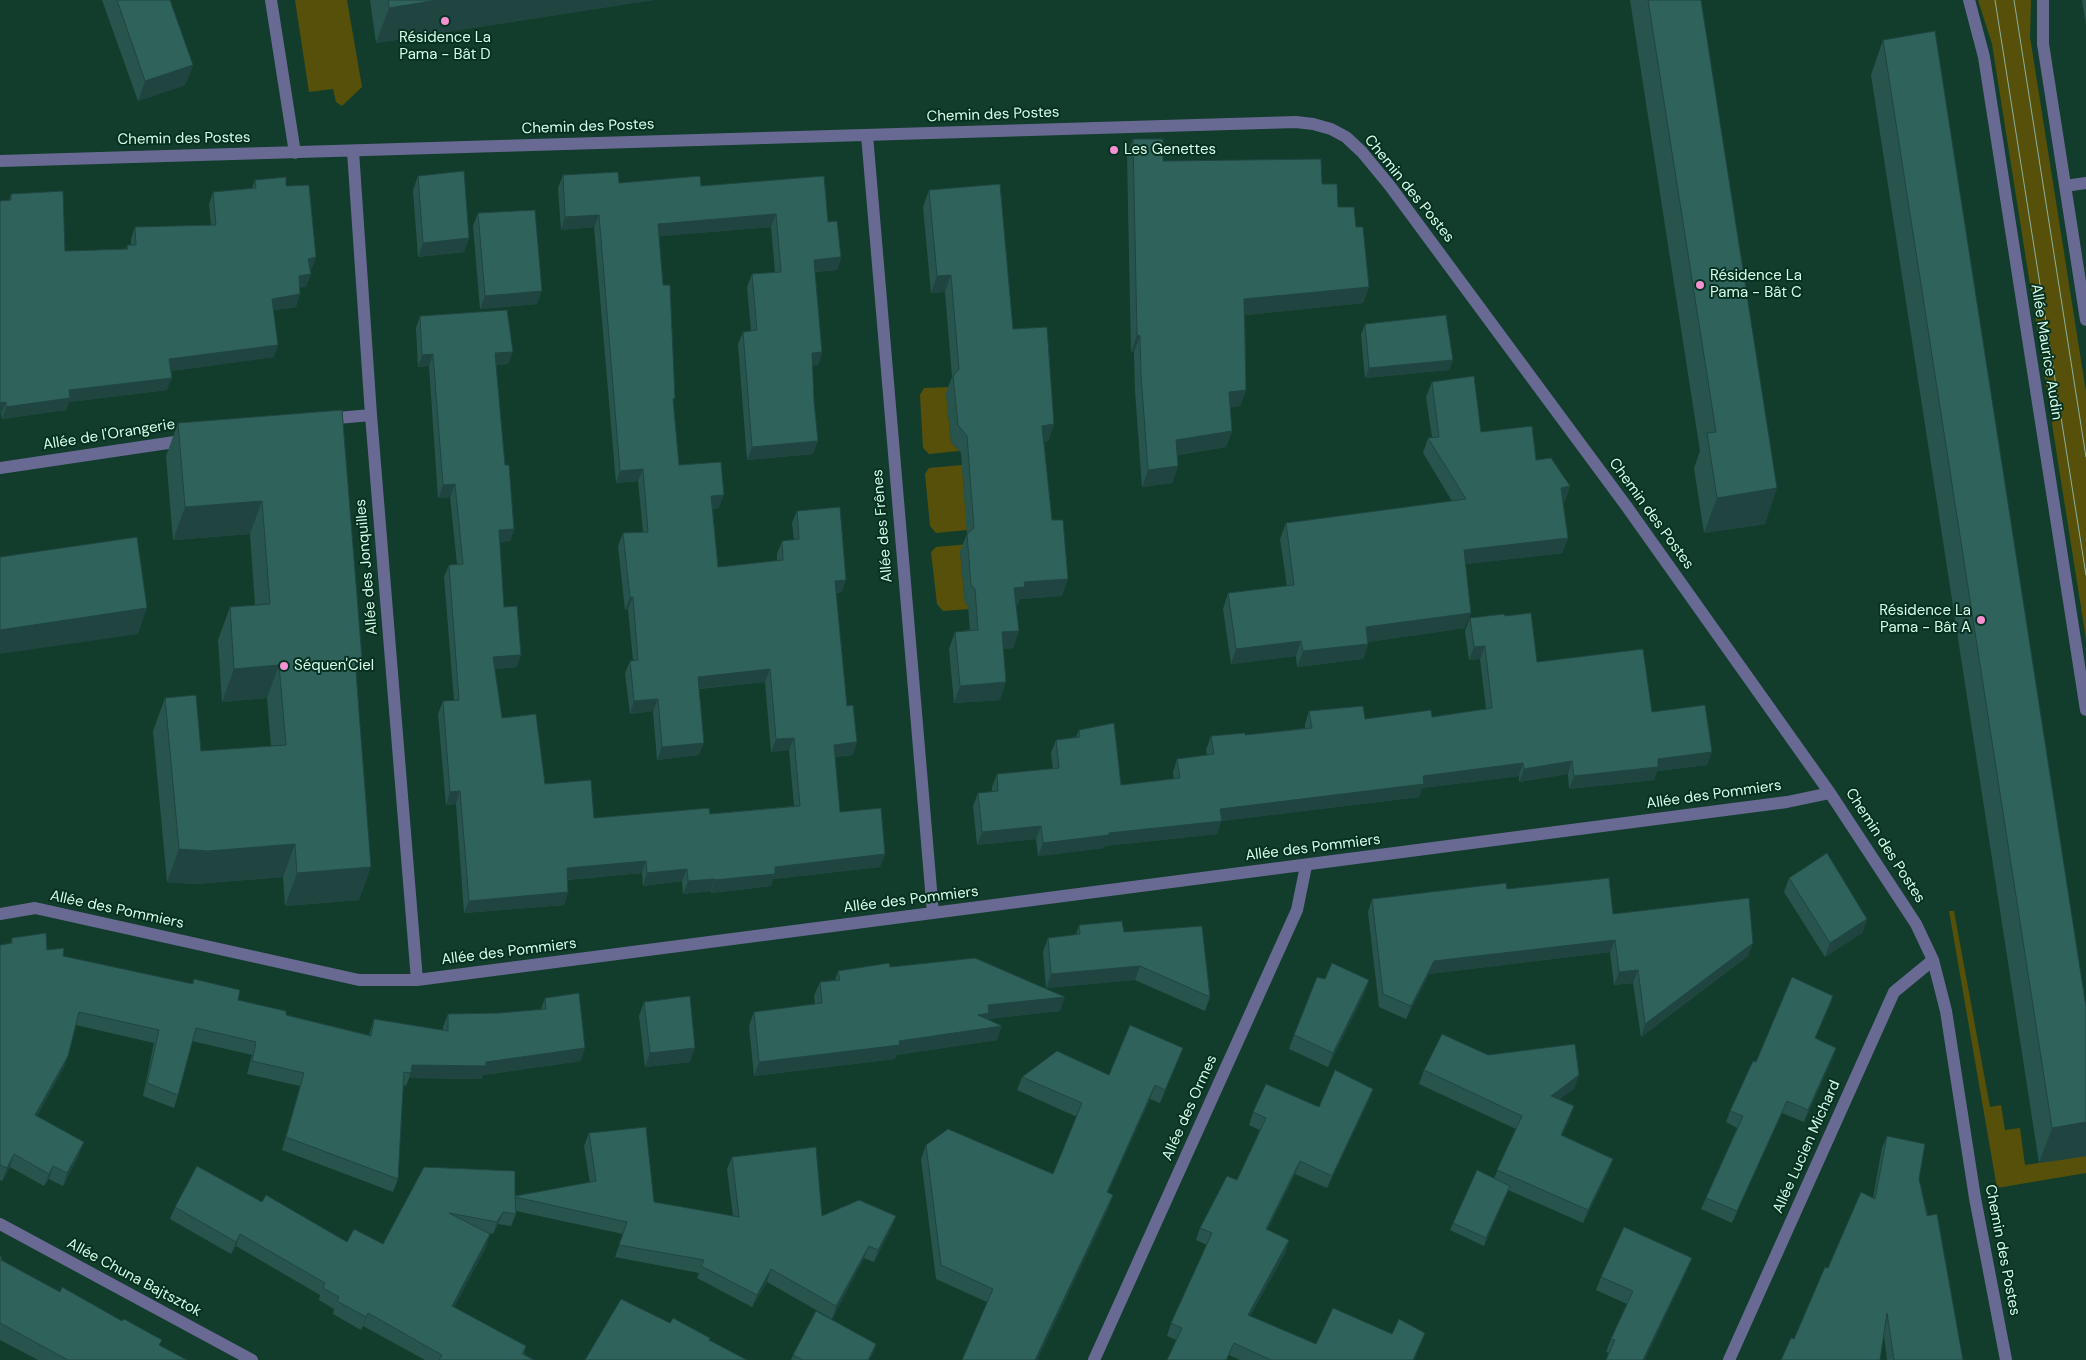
<!DOCTYPE html>
<meta charset="utf-8">
<style>
body{margin:0}
canvas{display:block;background:#123c2b}
</style>
<canvas width="2086" height="1360"></canvas>
<script>
const context = document.querySelector('canvas').getContext('2d');
context.lineJoin = 'round';
function fillPath(path, color) { context.fillStyle = color; context.fill(path, 'evenodd'); }
const shape = rows => new Path2D(rows.map(r => 'M' + r).join(''));
function stroke(path, color, width, dash) { context.strokeStyle = color; context.lineWidth = width; context.lineCap = dash ? 'butt' : 'round'; context.setLineDash(dash || []); context.stroke(path); }
function label(font, color, halo, rows, align = 'center') {
  context.font = font + ' "DM Sans",sans-serif'; context.lineWidth = 4; context.setLineDash([]); context.textBaseline = 'middle'; context.strokeStyle = halo; context.fillStyle = color; for (const [text, x, y, turn = 0] of rows) {
    context.save(); context.translate(x, y); context.rotate((+turn || 0) * Math.PI / 180); context.textAlign = isNaN(turn) ? turn : align; if (halo) context.strokeText(text, 0, 0); context.fillText(text, 0, 0); context.restore();
  }
}
fillPath(shape([
 [295,0,347,0,362,87,342,106,336,102,333,89,309,92],
 [1978,0,2031,0,2030,37,2086,392,2086,639,1992,44],
 [953,387,946,393,951,442,959,451,929,454,923,448,920,395,924,388],
 [962,465,967,530,936,533,930,526,925,474,929,468],
 [969,544,960,551,965,603,971,609,943,611,937,604,931,552,936,547],
 [1949,911,1954,911,1990,1107,2001,1105,2005,1130,2020,1128,2025,1165,2086,1156,2086,1173,1997,1188]
]), '#57500b');
stroke(shape([
 [271,0,295,153],
 [1969,0,1984,57,2086,710],
 [2043,0,2043,44,2086,320],
 [867,135,933,913],
 [353,151,371,415,417,980],
 [0,161,1296,122,1313,124,1331,129,1346,137,1362,152,1390,186,1627,507,1830,793,1916,924,1933,960,1946,1011,1975,1198,2006,1360],
 [2065,186,2086,183],
 [326,419,371,415],
 [0,468,188,440],
 [0,914,35,908,359,980,417,980,1787,802,1830,793],
 [0,1224,252,1360],
 [1094,1360,1297,910,1306,866],
 [1729,1360,1894,992,1933,960]
]), '#696a93', 12);
stroke(shape([
 [1995,0,2086,575],
 [2014,0,2086,457]
]), '#89b09e', 1);
fillPath(shape([
 [102,0,170,0,193,65,185,85,138,101],
 [370,0,653,0,376,43],
 [1630,0,1701,0,1765,524,1704,533,1694,468,1700,451],
 [2082,0,2086,0,2086,25],
 [1883,40,2086,1156,2039,1163,1871,75],
 [1133,139,1163,161,1322,184,1338,207,1356,227,1369,287,1363,303,1245,315,1246,390,1240,406,1230,407,1232,431,1226,447,1178,455,1178,466,1172,483,1142,487,1135,391,1134,352,1131,352,1127,155],
 [563,175,619,183,701,186,828,222,841,257,837,270,815,272,822,352,818,365,813,365,813,454,747,460,738,344,743,332,751,331,747,287,752,274,775,272,771,227,659,236,679,465,719,508,713,509,718,567,777,561,777,554,782,541,794,540,792,523,797,511,842,592,836,593,847,706,853,755,835,757,840,812,885,854,880,867,773,879,771,886,711,893,711,891,683,894,682,881,643,886,642,873,567,880,568,892,564,905,464,913,456,804,446,805,438,714,443,701,454,701,444,577,449,565,457,564,450,497,438,498,429,366,418,367,416,328,420,316,508,364,496,365,505,465,514,529,510,541,499,542,504,607,517,667,495,669,502,718,545,784,594,818,710,814,794,806,789,750,771,752,765,682,699,689,699,755,657,760,653,711,630,714,625,673,630,661,633,660,628,609,625,610,618,546,623,533,643,532,638,481,616,483,594,227,561,230,558,188],
 [418,176,469,238,464,252,418,257,413,190],
 [255,180,286,186,316,257,311,270,310,270,306,287,300,287,296,307,274,310,274,357,171,371,167,390,69,402,66,410,2,419,1,414,9,200,11,194,65,251,126,249,127,245,131,245,131,239,135,227,211,225,209,204,213,192,252,188],
 [929,190,1013,329,1054,424,1048,441,1044,442,1052,520,1062,596,1020,599,1018,604,1016,605,1019,631,1013,648,1003,649,1000,700,954,703,949,649,955,632,970,630,968,606,965,603,960,551,967,534,961,453,951,442,946,393,952,377,945,292,931,293,923,207],
 [478,213,537,304,480,309,473,226],
 [1365,324,1453,360,1449,370,1365,378,1361,335],
 [1432,382,1481,432,1536,460,1570,486,1565,501,1563,502,1568,538,1562,553,1466,564,1465,628,1368,642,1368,644,1363,659,1297,667,1296,656,1231,664,1223,609,1228,593,1287,586,1280,539,1286,523,1452,501,1423,453,1428,438,1432,437,1426,397],
 [342,410,362,658,356,675,359,900,285,906,283,877,196,884,167,882,153,731,165,698,201,751,271,746,267,698,222,702,218,640,230,607,255,605,250,534,173,540,166,456,178,423],
 [1505,616,1537,662,1652,712,1707,765,1657,771,1654,780,1569,789,1568,774,1519,782,1519,776,1422,788,1419,797,1221,821,1217,834,1105,846,1104,848,1038,856,1036,839,977,845,973,806,978,793,992,792,992,787,997,774,1053,769,1051,753,1056,740,1076,737,1079,730,1121,785,1174,779,1173,772,1177,759,1207,755,1206,750,1211,736,1245,735,1305,728,1305,724,1309,711,1365,719,1432,717,1486,709,1480,659,1469,660,1465,631,1470,618],
 [1789,878,1867,919,1862,933,1825,957,1784,892],
 [1507,889,1613,914,1748,956,1641,1037,1633,983,1614,985,1610,952,1429,974,1406,1019,1379,1007,1368,912,1372,899],
 [1079,925,1124,932,1210,997,1205,1011,1135,980,1046,988,1043,952,1048,938,1076,935],
 [12,938,63,956,192,984,194,979,238,1000,286,1015,369,1035,374,1019,443,1030,443,1027,448,1014,499,1013,541,1009,545,998,581,1061,483,1075,481,1079,409,1078,406,1086,403,1085,398,1179,393,1192,282,1150,300,1086,247,1074,252,1055,192,1041,178,1095,174,1108,143,1096,154,1043,76,1025,68,1056,63,1069,37,1116,79,1155,63,1186,49,1179,44,1186,10,1167,2,1181,0,1180,0,945,10,944],
 [890,967,1060,1011,987,1019,997,1040,896,1055,895,1059,754,1076,749,1026,754,1012,815,1004,814,996,820,982,835,980,838,971],
 [1325,979,1369,980,1364,994,1328,1067,1289,1049,1294,1035],
 [1833,996,1815,1038,1836,1048,1832,1059,1804,1122,1782,1113,1732,1223,1701,1209,1706,1198,1737,1128,1726,1122,1730,1111],
 [644,1002,690,1062,645,1067,639,1016],
 [1183,1048,1178,1061,1160,1103,1150,1099,1108,1192,1113,1195,1108,1209,1037,1360,962,1360,987,1302,936,1279,921,1159,926,1145,1053,1174,1077,1117,1017,1090,1022,1077,1109,1075],
 [1488,1055,1574,1089,1559,1099,1574,1106,1569,1120,1562,1135,1613,1159,1608,1172,1583,1223,1508,1190,1484,1246,1450,1230,1453,1223,1494,1178,1516,1129,1419,1084,1424,1070],
 [1373,1089,1368,1102,1327,1188,1295,1174,1267,1230,1289,1240,1285,1253,1250,1316,1316,1344,1392,1334,1425,1333,1414,1360,1240,1360,1229,1355,1227,1360,1167,1360,1176,1340,1167,1336,1171,1323,1207,1245,1196,1240,1200,1228,1237,1180,1260,1130,1249,1125,1253,1112,1319,1107],
 [589,1133,654,1202,733,1216,727,1169,732,1157,822,1216,896,1216,891,1228,874,1262,864,1258,832,1319,767,1282,752,1307,697,1278,699,1273,615,1257,623,1234,516,1211,516,1214,511,1226,498,1224,493,1234,488,1233,486,1247,454,1307,526,1346,524,1354,534,1360,425,1360,363,1326,361,1330,333,1314,334,1309,319,1300,320,1295,236,1246,231,1254,170,1219,175,1207,262,1202,347,1242,383,1244,424,1167,515,1196,590,1183,584,1146],
 [1887,1136,1919,1179,1963,1360,1887,1360,1884,1335,1781,1360,1794,1339,1828,1268,1873,1198,1882,1148],
 [0,1256,1,1260,187,1360,38,1360,0,1340],
 [1687,1271,1609,1353,1606,1352,1611,1339,1627,1304,1596,1290,1601,1277],
 [876,1344,874,1351,869,1360,791,1360,793,1355]
]), '#28544e');
fillPath(shape([
 [438,0,653,0,376,43,389,8],
 [193,65,185,85,138,101,145,81],
 [776,214,771,227,653,237,658,224],
 [599,215,594,227,561,230,565,217],
 [469,238,464,252,418,257,423,243],
 [316,257,311,270,304,271,308,259],
 [841,257,837,270,810,272,814,260],
 [311,274,306,287,294,288,299,276],
 [951,275,945,292,931,293,937,276],
 [1369,287,1363,303,1238,316,1244,299],
 [542,291,537,304,480,309,485,296],
 [300,294,296,307,268,311,272,299],
 [1137,335,1140,336,1134,352,1131,352],
 [278,345,274,357,165,372,169,359],
 [513,352,508,364,490,366,495,353],
 [822,352,818,365,808,366,812,353],
 [433,354,429,366,418,367,422,355],
 [1453,360,1449,370,1365,378,1369,368],
 [172,378,167,390,69,402,66,410,2,419,6,407,69,390],
 [1246,390,1240,406,1223,408,1229,392],
 [6,402,1,414,0,414,0,403],
 [1054,424,1048,441,1036,444,1042,426],
 [1232,431,1226,447,1170,456,1176,440],
 [818,441,813,454,747,460,752,447],
 [1178,466,1172,483,1142,487,1148,470],
 [643,469,638,481,616,483,620,471],
 [455,484,450,497,438,498,443,485],
 [1570,486,1565,501,1556,503,1561,488],
 [1777,488,1765,524,1704,533,1717,498],
 [724,495,719,508,707,509,711,496],
 [262,501,250,534,173,540,185,507],
 [514,529,510,541,494,542,499,530],
 [1568,538,1562,553,1459,565,1464,550],
 [1068,579,1062,596,1020,599,1018,604,1008,605,1014,588,1024,582],
 [846,580,842,592,831,593,835,581],
 [630,597,633,597,628,609,625,610],
 [147,608,138,634,0,654,0,630],
 [1471,613,1465,628,1361,643,1366,627],
 [1019,631,1013,648,995,650,1002,632],
 [1301,641,1296,656,1231,664,1236,649],
 [1368,644,1363,659,1297,667,1303,651],
 [1485,646,1480,659,1469,660,1474,647],
 [521,655,517,667,488,670,493,657],
 [362,658,350,691,355,659],
 [279,665,267,698,222,702,234,669],
 [770,669,765,682,694,689,698,677],
 [1006,682,1000,700,954,703,960,686],
 [658,699,653,711,630,714,634,701],
 [794,738,789,750,771,752,776,739],
 [857,742,853,755,830,757,834,745],
 [704,743,699,755,657,760,662,747],
 [1712,752,1707,765,1657,771,1654,780,1569,789,1574,776,1658,759],
 [1572,761,1568,774,1519,782,1524,769],
 [1523,763,1519,776,1422,788,1419,797,1221,821,1217,834,1105,846,1104,848,1038,856,1043,843,1109,833,1220,809,1423,776],
 [460,791,456,804,446,805,450,792],
 [1041,826,1036,839,977,845,982,832],
 [295,844,283,877,196,884,167,882,179,849],
 [885,854,880,867,773,879,771,886,711,893,715,880,775,867],
 [646,861,642,873,562,880,567,868],
 [371,867,359,900,285,906,297,873],
 [687,869,682,881,643,886,647,873],
 [715,879,711,891,683,894,688,881],
 [568,892,564,905,464,913,469,901],
 [1867,919,1862,933,1825,957,1830,943],
 [1615,940,1610,952,1429,974,1406,1019,1411,1006,1434,961],
 [1753,943,1748,956,1641,1037,1645,1024],
 [1140,966,1135,980,1046,988,1051,974],
 [1638,970,1633,983,1614,985,1619,972],
 [1369,980,1364,994,1328,1067,1333,1053],
 [1833,996,1829,1008,1810,1050,1815,1038],
 [1065,997,1060,1011,987,1019,978,1015,988,1005],
 [1002,1026,997,1040,896,1055,895,1059,754,1076,759,1062],
 [585,1048,581,1061,483,1075,481,1079,409,1078,412,1065,486,1062],
 [695,1048,690,1062,645,1067,650,1053],
 [1183,1048,1178,1061,1160,1103,1165,1090],
 [1836,1048,1832,1059,1804,1122,1808,1110],
 [68,1056,63,1069,30,1128,35,1115],
 [1579,1075,1574,1089,1546,1109,1551,1096],
 [1155,1085,1150,1099,1102,1205,1107,1192],
 [1373,1089,1368,1102,1327,1188,1332,1176],
 [1787,1101,1782,1113,1732,1223,1737,1211],
 [1574,1106,1569,1120,1556,1148,1561,1135],
 [2086,1122,2086,1156,2039,1163,2052,1128],
 [84,1142,79,1155,63,1186,67,1173],
 [14,1154,10,1167,2,1181,7,1168],
 [1613,1159,1608,1172,1583,1223,1588,1210],
 [1300,1161,1295,1174,1261,1242,1266,1229],
 [53,1166,49,1179,44,1186,49,1174],
 [1510,1186,1507,1193,1484,1246,1486,1238],
 [1113,1195,1108,1209,1037,1360,1035,1360],
 [503,1212,498,1224,493,1234,497,1222],
 [896,1216,891,1228,874,1262,878,1250],
 [240,1234,236,1246,231,1254,236,1242],
 [490,1234,486,1247,448,1318,452,1306],
 [1289,1240,1285,1253,1243,1328,1248,1315],
 [869,1246,864,1258,832,1319,836,1306],
 [1692,1258,1687,1271,1645,1360,1643,1360],
 [771,1269,767,1282,752,1307,757,1295],
 [368,1313,363,1326,361,1330,366,1317],
 [1425,1333,1414,1360,1413,1360],
 [876,1344,874,1351,869,1360,868,1360]
]), '#204540');
const building = shape([
 [117,0,170,0,193,65,145,81,117,0],
 [388,0,438,0,389,8,388,0],
 [1648,0,1701,0,1777,488,1717,498,1707,433,1716,432,1648,0],
 [1935,31,2086,1007,2086,1122,2052,1128,1883,40,1935,31],
 [1133,139,1163,139,1163,161,1321,159,1322,184,1337,184,1338,207,1354,207,1356,227,1363,227,1369,287,1244,299,1246,390,1229,392,1232,431,1176,440,1178,466,1148,470,1141,375,1140,336,1137,335,1133,139],
 [464,171,469,238,423,243,418,176,464,171],
 [618,172,619,183,700,176,701,186,824,176,828,222,837,221,841,257,814,260,822,352,812,353,814,401,818,441,752,447,743,332,757,330,752,274,781,272,776,214,658,224,663,285,670,285,675,398,673,399,679,465,721,462,724,495,711,496,718,567,783,560,782,541,799,539,797,511,840,507,846,580,835,581,847,706,853,705,857,742,834,745,840,812,881,808,885,854,775,867,775,874,715,880,715,879,688,881,687,869,647,873,646,861,567,868,568,892,469,901,460,791,450,792,443,701,459,700,449,565,463,564,455,484,443,485,433,354,422,355,420,316,507,310,513,352,495,353,505,465,509,465,514,529,499,530,504,607,517,606,521,655,493,657,502,718,536,714,545,784,591,780,594,818,709,808,710,814,800,806,794,738,776,739,770,669,698,677,704,743,662,747,658,699,634,701,630,661,638,660,633,597,630,597,623,533,648,532,643,469,620,471,599,215,565,217,563,175,618,172],
 [286,177,286,186,309,185,316,257,308,259,311,274,299,276,300,294,272,299,278,345,169,359,172,378,69,390,70,398,6,407,6,402,0,403,0,201,11,200,11,194,63,191,65,251,128,249,127,245,136,245,135,227,216,225,213,192,256,188,255,180,286,177],
 [1000,184,1013,329,1047,327,1054,424,1042,426,1052,520,1063,520,1068,579,1024,582,1025,587,1014,588,1019,631,1002,632,1006,682,960,686,955,632,978,630,975,589,971,585,967,534,974,528,967,436,958,425,953,376,959,369,951,275,937,276,929,190,1000,184],
 [535,210,542,291,485,296,478,213,535,210],
 [1446,315,1453,360,1369,368,1365,324,1446,315],
 [1474,376,1481,432,1532,426,1536,460,1551,458,1570,486,1561,488,1568,538,1464,550,1471,613,1366,627,1368,644,1303,651,1301,641,1236,649,1228,593,1294,585,1286,523,1466,499,1428,438,1439,437,1432,382,1474,376],
 [342,410,362,658,355,659,371,867,297,873,295,844,208,851,179,849,165,698,196,695,201,751,286,745,279,665,234,669,230,607,270,604,262,501,185,507,178,423,342,410],
 [137,537,147,608,0,630,0,557,137,537],
 [1531,613,1537,662,1643,649,1652,712,1705,705,1712,752,1658,759,1658,767,1574,776,1572,761,1524,769,1523,763,1423,776,1424,784,1220,809,1222,821,1109,833,1109,835,1043,843,1041,826,982,832,978,793,998,791,997,774,1059,768,1056,740,1080,737,1079,730,1114,723,1121,785,1180,778,1177,759,1214,754,1211,736,1245,733,1245,735,1312,728,1309,711,1363,706,1365,719,1431,710,1432,717,1492,708,1485,646,1474,647,1470,618,1504,614,1505,616,1531,613],
 [1827,853,1867,919,1830,943,1789,878,1827,853],
 [1609,878,1613,914,1749,898,1753,943,1645,1024,1638,970,1619,972,1615,940,1434,961,1411,1006,1383,994,1372,899,1506,883,1507,889,1609,878],
 [1122,921,1124,932,1202,926,1210,997,1140,966,1051,974,1048,938,1080,934,1079,925,1122,921],
 [46,933,47,950,64,948,63,956,193,984,194,979,240,990,238,1000,286,1011,286,1015,371,1036,374,1019,448,1031,448,1014,499,1013,546,1009,545,998,579,993,585,1048,486,1062,486,1066,412,1065,411,1073,404,1072,398,1179,286,1137,304,1073,252,1061,256,1042,196,1028,178,1095,147,1083,159,1030,79,1012,68,1056,35,1115,84,1142,67,1173,53,1166,49,1174,14,1154,7,1168,0,1165,0,945,12,943,12,938,46,933],
 [975,958,1065,997,988,1005,989,1013,978,1015,1002,1026,899,1041,900,1045,759,1062,754,1012,822,1003,820,982,840,980,838,971,889,963,890,967,975,958],
 [1332,963,1369,980,1333,1053,1294,1035,1317,977,1325,979,1332,963],
 [1792,977,1833,996,1815,1038,1836,1048,1808,1110,1787,1101,1737,1211,1706,1198,1743,1116,1730,1111,1753,1061,1756,1062,1792,977],
 [690,996,695,1048,650,1053,644,1002,690,996],
 [1130,1025,1183,1048,1165,1090,1155,1085,1107,1192,1113,1195,1035,1360,962,1360,993,1289,941,1265,926,1145,948,1129,1053,1174,1082,1103,1022,1077,1057,1051,1109,1075,1130,1025],
 [1442,1034,1488,1055,1575,1044,1579,1075,1551,1096,1574,1106,1561,1135,1613,1159,1588,1210,1497,1170,1522,1116,1424,1070,1442,1034],
 [1335,1070,1373,1089,1332,1176,1300,1161,1266,1229,1289,1240,1248,1315,1316,1344,1333,1308,1392,1334,1399,1319,1425,1333,1413,1360,1271,1360,1234,1343,1226,1360,1167,1360,1182,1328,1171,1323,1212,1233,1200,1228,1227,1176,1237,1180,1266,1118,1253,1112,1266,1084,1319,1107,1335,1070],
 [646,1127,654,1202,739,1217,732,1157,816,1147,822,1216,859,1200,896,1216,878,1250,869,1246,836,1306,771,1269,757,1295,701,1266,704,1260,619,1245,627,1222,515,1197,516,1214,503,1212,497,1222,449,1213,490,1234,452,1306,526,1346,522,1354,534,1360,439,1360,442,1355,368,1313,366,1317,337,1301,339,1297,323,1288,325,1283,240,1234,236,1242,175,1207,197,1166,262,1202,266,1195,347,1242,354,1229,383,1244,424,1167,515,1171,515,1196,596,1181,589,1133,646,1127],
 [1887,1136,1925,1144,1919,1179,1927,1216,1937,1214,1963,1360,1894,1360,1887,1313,1880,1360,1781,1360,1791,1338,1794,1339,1825,1267,1828,1268,1861,1192,1875,1199,1887,1136],
 [1477,1170,1510,1186,1486,1238,1453,1223,1477,1170],
 [1624,1227,1692,1258,1643,1360,1606,1360,1615,1340,1611,1339,1633,1291,1601,1277,1624,1227],
 [0,1256,2,1257,1,1260,60,1292,62,1287,122,1321,124,1319,162,1340,159,1345,187,1360,68,1360,0,1323,0,1256],
 [621,1299,670,1323,673,1318,710,1338,709,1340,747,1360,585,1360,621,1299],
 [816,1311,876,1344,868,1360,803,1360,793,1355,816,1311]
]);
fillPath(building, '#2e625b');
stroke(building, '#204540', 1);
for (const [x, y, r, color] of [
 [445,21,5,"#f690d0"],
 [1114,150,5,"#f690d0"],
 [1700,285,5,"#f690d0"],
 [1981,620,5,"#f690d0"],
 [284,666,5,"#f690d0"]
]) { const dot = new Path2D(); dot.arc(x, y, r, 0, 2 * Math.PI); context.fillStyle = color; context.fill(dot); stroke(dot, '#063121', 2); }
label('15px', '#d7fce9', '#063121', [
 ["Résidence La",445,38,"center"],
 ["Pama - Bât D",445,55,"center"],
 ["Les Genettes",1124,150],
 ["Résidence La",1710,276],
 ["Pama - Bât C",1710,293],
 ["Résidence La",1971,611,"right"],
 ["Pama - Bât A",1971,628,"right"],
 ["Séquen'Ciel",294,666]
], 'left');
label('15px', '#d7fce9', '#063121', [
 ["Chemin des Postes",993,115,-2],
 ["Chemin des Postes",588,127,-2],
 ["Chemin des Postes",184,139,-1],
 ["Chemin des Postes",1409,189,51],
 ["Allée Maurice Audin",2046,352,81],
 ["Allée de l'Orangerie",109,435,-9],
 ["Chemin des Postes",1651,514,54],
 ["Allée des Frênes",883,526,-95],
 ["Allée des Jonquilles",367,567,-95],
 ["Allée des Pommiers",1714,795,-8],
 ["Chemin des Postes",1885,846,57],
 ["Allée des Pommiers",1313,848,-7],
 ["Allée des Pommiers",911,900,-7],
 ["Allée des Pommiers",117,910,12],
 ["Allée des Pommiers",509,952,-7],
 ["Allée des Ormes",1190,1108,-66],
 ["Allée Lucien Michard",1807,1147,-66],
 ["Chemin des Postes",2002,1250,79],
 ["Allée Chuna Bajtsztok",134,1278,28]
]);
</script>
